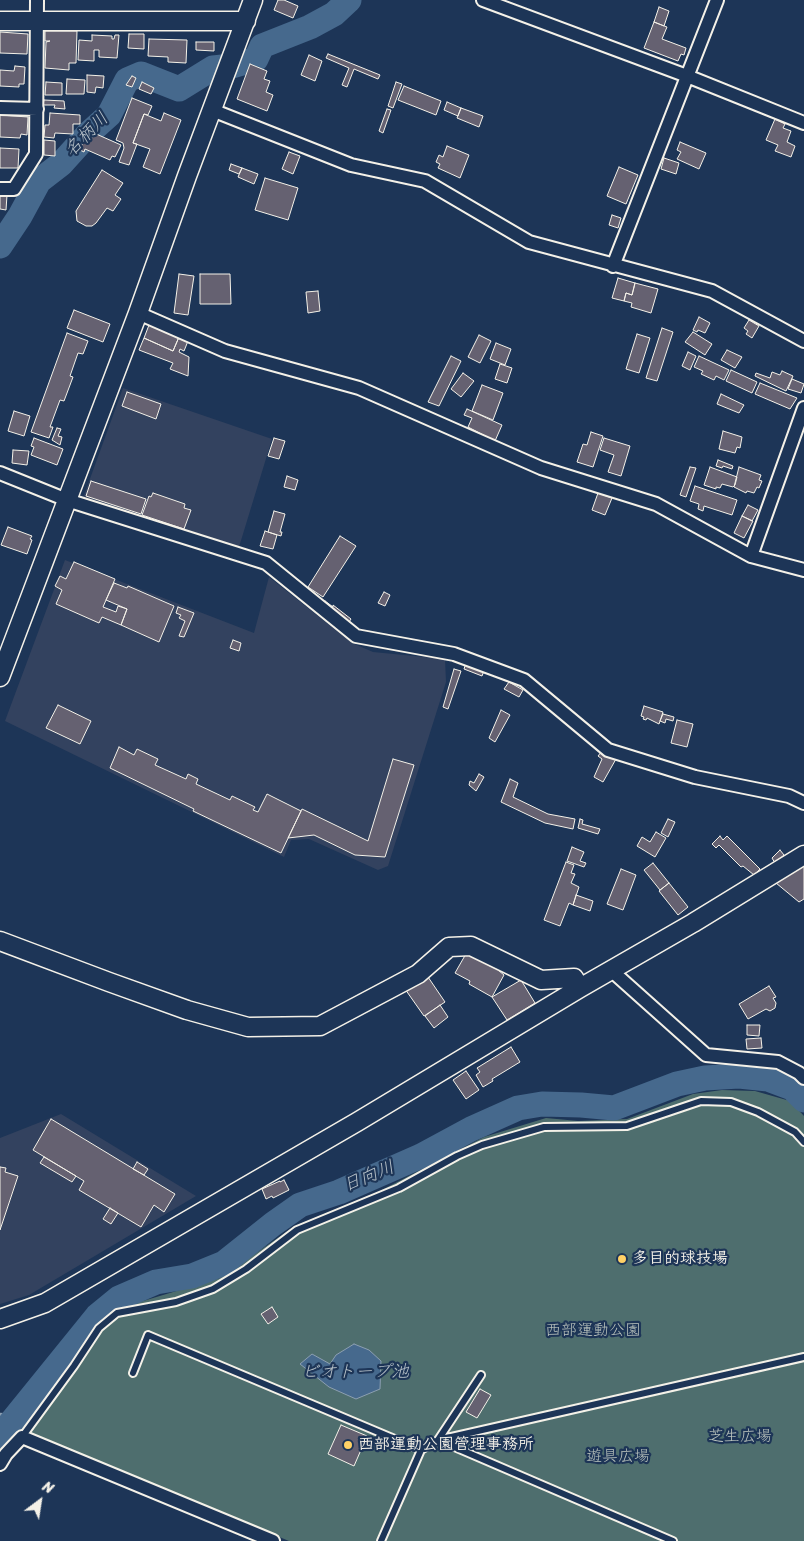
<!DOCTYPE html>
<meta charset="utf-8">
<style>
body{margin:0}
#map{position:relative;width:804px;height:1541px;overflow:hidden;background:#1d3557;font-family:Sriracha,sans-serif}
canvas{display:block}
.north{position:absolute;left:15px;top:1476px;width:50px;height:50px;-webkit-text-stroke:4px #1d3557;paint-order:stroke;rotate:31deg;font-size:14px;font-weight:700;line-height:20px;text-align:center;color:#f4f1e8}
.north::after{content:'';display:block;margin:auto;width:18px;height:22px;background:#f4f1e8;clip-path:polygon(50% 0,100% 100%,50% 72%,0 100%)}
</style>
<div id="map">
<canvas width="804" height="1541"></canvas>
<div class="north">N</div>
</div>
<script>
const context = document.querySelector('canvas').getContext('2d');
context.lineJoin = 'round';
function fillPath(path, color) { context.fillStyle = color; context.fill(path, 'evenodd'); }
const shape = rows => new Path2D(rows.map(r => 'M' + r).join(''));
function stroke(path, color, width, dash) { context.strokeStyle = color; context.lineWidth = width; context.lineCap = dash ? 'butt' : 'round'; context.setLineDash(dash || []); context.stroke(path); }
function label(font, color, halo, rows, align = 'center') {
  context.font = font + ' Sriracha,"Klee One",sans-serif'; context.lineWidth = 4.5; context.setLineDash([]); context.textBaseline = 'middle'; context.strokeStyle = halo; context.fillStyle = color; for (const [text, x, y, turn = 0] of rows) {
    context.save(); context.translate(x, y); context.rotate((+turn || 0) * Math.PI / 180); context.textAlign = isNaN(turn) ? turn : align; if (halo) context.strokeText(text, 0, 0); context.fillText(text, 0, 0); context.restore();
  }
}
fillPath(shape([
 [123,388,272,439,239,547,83,498],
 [65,560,254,633,269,577,352,643,373,652,445,659,446,682,388,866,378,870,309,839,291,840,284,857,5,721],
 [61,1114,196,1196,29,1295,0,1304,0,1138]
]), '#33425f');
fillPath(shape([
 [722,1090,755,1091,790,1101,804,1116,804,1541,289,1541,20,1429,46,1391,84,1341,109,1315,126,1304,143,1301,220,1278,295,1226,378,1192,484,1137,546,1118,578,1121,627,1119,693,1094]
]), '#4e6e6e');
const water = shape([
 [354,1344,369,1350,381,1361,380,1389,356,1399,329,1387,300,1364,312,1354,330,1364,336,1355,354,1344]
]);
fillPath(water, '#46698d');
stroke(water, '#8c9fb1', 1);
stroke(shape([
 [0,1415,15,1416]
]), '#8c9fb1', 4.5);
stroke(shape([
 [0,246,20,216,39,181,61,164,89,133,109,115,127,80,141,74,179,89,213,68,232,66,256,59,262,46,310,27,334,14,349,0],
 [0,1436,97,1316,119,1298,156,1282,192,1276,224,1263,273,1224,300,1205,339,1192,421,1156,471,1129,518,1108,542,1104,581,1105,614,1108,677,1084,705,1078,739,1076,768,1079,792,1088,804,1100]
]), '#46698d', 25);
const building = shape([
 [278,0,284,0,298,6,293,18,274,10,278,0],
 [659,7,669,11,664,26,654,22,659,7],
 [654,22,667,27,662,39,686,48,684,55,681,54,678,61,644,48,654,22],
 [45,31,77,31,76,63,69,63,69,70,45,68,46,42,50,41,45,41,45,31],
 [0,32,28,34,27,54,0,53,0,32],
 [129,34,144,34,144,49,128,48,129,34],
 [92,35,112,36,112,39,114,39,115,35,119,35,117,58,99,57,99,50,94,50,94,61,78,60,79,40,92,41,92,35],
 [149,39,187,40,186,63,168,62,168,57,148,56,149,39],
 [196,42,214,42,214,51,196,50,196,42],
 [328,54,380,75,378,79,354,69,347,87,342,85,349,68,326,58,328,54],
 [309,55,322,61,315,81,301,75,309,55],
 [250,64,267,71,264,79,270,81,266,92,273,95,267,111,237,99,250,64],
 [15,66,25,67,24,84,19,84,19,87,0,86,0,70,14,71,15,66],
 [87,75,104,76,103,88,96,87,95,93,87,92,87,75],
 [132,76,136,78,132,87,126,85,132,76],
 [67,79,85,80,84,94,66,94,67,79],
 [46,82,62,83,62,95,45,95,46,82],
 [142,82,154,88,151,94,139,89,142,82],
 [396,82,402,84,393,108,388,106,396,82],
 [404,86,441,101,436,115,398,100,404,86],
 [132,98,152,106,148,115,144,114,133,143,137,144,129,165,119,162,124,148,123,143,116,140,132,98],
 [44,100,64,101,65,109,54,108,55,105,43,105,44,100],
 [447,102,461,108,458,116,444,110,447,102],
 [461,108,483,116,479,127,457,118,461,108],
 [387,109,391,110,383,133,379,131,387,109],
 [50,113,80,115,80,124,73,124,73,134,55,133,54,138,44,137,45,125,49,125,50,113],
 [164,113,181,120,160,174,143,167,150,149,133,143,144,114,161,121,164,113],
 [0,115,28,117,27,135,21,134,20,138,0,137,0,115],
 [775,119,785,124,783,128,791,131,787,142,795,146,791,157,775,151,778,145,766,140,775,119],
 [94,133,121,145,115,157,112,156,110,160,85,149,84,152,78,149,88,138,91,139,94,133],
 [44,140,55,141,55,156,44,155,44,140],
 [680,142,706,153,699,169,677,159,681,152,677,150,680,142],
 [447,146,469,155,460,178,438,168,440,164,436,162,439,155,443,157,447,146],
 [0,148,19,149,18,168,0,168,0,148],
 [289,152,300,156,293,174,282,169,289,152],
 [664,158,679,163,676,174,661,169,664,158],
 [231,164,242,168,239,174,229,170,231,164],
 [619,167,638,175,626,204,607,196,619,167],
 [242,168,258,174,254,184,238,177,242,168],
 [102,170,123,183,115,195,121,199,113,211,107,208,96,223,92,226,86,226,77,221,76,211,102,170],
 [265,178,298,188,288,220,255,210,265,178],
 [0,195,7,195,6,210,0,209,0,195],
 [612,215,621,218,618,228,609,225,612,215],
 [179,274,194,276,188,315,174,313,179,274],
 [200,274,230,274,231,304,200,304,200,274],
 [618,278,635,283,632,295,626,293,624,301,612,298,618,278],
 [635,283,658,289,651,313,631,307,632,303,624,301,626,293,632,295,635,283],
 [318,291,320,311,308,313,306,292,318,291],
 [74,310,110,324,103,342,67,328,74,310],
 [699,317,710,323,705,333,698,330,697,332,693,330,699,317],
 [749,320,759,326,752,338,746,334,748,331,744,328,749,320],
 [149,325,179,337,173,351,144,338,149,325],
 [662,328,673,332,657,381,646,378,662,328],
 [693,332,712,344,705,355,685,342,693,332],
 [67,333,88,341,83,354,78,353,70,376,73,377,64,401,60,400,50,427,53,427,49,438,31,432,67,333],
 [637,334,650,338,639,373,626,369,637,334],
 [479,335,491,341,480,363,468,357,479,335],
 [179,337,188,341,184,351,180,349,179,352,189,357,188,376,170,369,173,363,139,350,144,338,173,351,179,337],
 [496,343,511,349,505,365,490,359,496,343],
 [727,350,742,357,735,368,721,360,727,350],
 [688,352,696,356,690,370,682,366,688,352],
 [451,356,461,361,439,406,428,402,451,356],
 [699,356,729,370,724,380,716,376,714,380,701,374,703,371,694,367,699,356],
 [500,364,512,368,507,383,495,379,500,364],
 [731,370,757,382,752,393,726,381,731,370],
 [782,371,793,376,786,391,755,376,756,373,770,378,772,372,780,375,782,371],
 [463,373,474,381,461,397,451,389,463,373],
 [792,379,804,384,801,393,788,389,792,379],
 [760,383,797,398,790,409,755,394,760,383],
 [482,385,503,393,493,420,472,411,482,385],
 [127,392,161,404,156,419,122,406,127,392],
 [721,394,744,405,739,413,717,404,721,394],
 [467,409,502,425,495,441,468,427,472,418,464,415,467,409],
 [14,411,30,416,24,436,8,431,14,411],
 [57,428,61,429,58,436,62,437,60,445,52,440,57,428],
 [723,431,742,437,740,448,737,447,735,453,719,449,723,431],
 [591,432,603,436,593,467,577,462,583,444,587,445,591,432],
 [34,438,63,449,57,465,31,455,34,447,31,446,34,438],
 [274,438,285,441,279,459,268,456,274,438],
 [604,438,630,446,621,476,608,472,614,455,600,450,604,438],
 [13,450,29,451,27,465,12,463,13,450],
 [718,460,733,466,732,469,723,466,722,468,716,466,718,460],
 [690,467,696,468,686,497,680,495,690,467],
 [710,467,737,477,735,485,733,487,722,484,720,488,716,487,716,489,704,485,710,467],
 [739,467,761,475,759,480,762,481,759,488,757,487,754,493,747,491,746,493,734,487,739,467],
 [287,476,298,480,295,490,284,487,287,476],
 [91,481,146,499,141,514,86,496,91,481],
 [695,486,737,500,732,515,704,506,703,511,698,509,699,504,690,501,695,486],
 [153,493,185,504,184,508,191,510,184,529,142,515,149,496,151,497,153,493],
 [598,493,612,498,605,515,592,510,598,493],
 [748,505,758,510,752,521,742,516,748,505],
 [274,511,285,514,280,532,282,532,281,536,268,532,274,511],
 [742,516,753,521,744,538,734,533,742,516],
 [8,527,32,536,30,539,32,540,27,554,1,545,8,527],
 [265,531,277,535,273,549,260,546,265,531],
 [340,536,356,546,323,597,308,587,340,536],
 [74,562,115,579,103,607,116,612,118,606,127,609,121,625,102,617,99,623,56,604,62,590,55,586,60,576,66,579,74,562],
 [114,583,127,588,128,586,174,606,159,642,121,625,127,609,106,600,114,583],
 [384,592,390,595,385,606,378,603,384,592],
 [325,601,333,607,333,605,351,619,349,622,324,603,325,601],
 [178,607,194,613,184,637,179,636,185,621,179,618,181,615,176,613,178,607],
 [233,640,241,643,239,651,230,648,233,640],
 [467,660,485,668,482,676,464,669,467,660],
 [454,669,461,671,448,709,443,707,454,669],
 [509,682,523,690,519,697,504,689,509,682],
 [58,705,91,721,80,744,46,728,58,705],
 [644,706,663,712,659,724,647,718,646,720,643,719,644,717,641,716,644,706],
 [501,710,510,715,495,742,489,738,501,710],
 [663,714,674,717,673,721,666,719,665,723,660,721,663,714],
 [677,720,693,724,687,747,671,743,677,720],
 [119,747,134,755,137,749,158,759,155,765,186,779,188,774,198,779,196,784,230,800,232,796,255,807,253,810,258,812,267,794,301,811,281,853,193,811,194,809,110,768,119,747],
 [602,751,616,759,603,782,594,777,602,759,598,756,602,751],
 [393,759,414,765,385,857,355,855,314,835,288,838,302,809,368,841,393,759],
 [479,774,484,777,476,791,469,785,470,781,474,783,479,774],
 [510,779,518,783,513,797,548,814,575,819,573,829,545,823,501,802,510,779],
 [580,819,583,820,582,824,600,829,598,834,578,828,580,819],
 [668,819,675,822,668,837,661,833,668,819],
 [656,832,666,838,655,857,637,846,642,837,650,842,656,832],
 [720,836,723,840,727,836,760,869,754,875,743,866,741,867,719,845,716,848,712,844,720,836],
 [572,847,584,852,580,861,586,863,584,867,567,861,572,847],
 [780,850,784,855,775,863,772,858,780,850],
 [566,862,574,865,571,873,575,874,571,883,579,887,573,905,569,903,560,926,544,920,566,862],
 [653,863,669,883,660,890,644,870,653,863],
 [804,865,804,899,799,902,776,883,804,865],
 [621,869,636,875,623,910,607,904,621,869],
 [669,883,688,907,678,915,659,891,669,883],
 [576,895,593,901,590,911,573,905,576,895],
 [467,952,490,966,492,964,499,968,498,970,504,975,492,997,469,984,470,981,455,973,467,952],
 [426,974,445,1002,424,1016,405,989,426,974],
 [521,980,535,1003,507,1020,492,997,521,980],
 [769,986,776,997,773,998,776,1003,775,1008,770,1011,766,1009,748,1019,739,1004,769,986],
 [440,1005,448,1017,434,1028,425,1016,440,1005],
 [747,1025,760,1025,759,1036,747,1035,747,1025],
 [761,1038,762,1048,747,1049,746,1039,761,1038],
 [511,1047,520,1062,492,1079,493,1081,483,1087,476,1075,480,1072,477,1068,511,1047],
 [466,1071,479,1090,466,1099,453,1080,466,1071],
 [51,1119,175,1194,164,1212,154,1205,141,1227,79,1190,84,1181,33,1150,51,1119],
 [44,1157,76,1176,72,1182,40,1163,44,1157],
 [137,1162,148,1169,144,1175,133,1169,137,1162],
 [0,1167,6,1168,5,1172,18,1176,0,1230,0,1167],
 [284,1180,289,1190,273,1198,272,1196,266,1199,262,1189,280,1181,280,1182,284,1180],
 [110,1208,118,1213,111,1224,103,1219,110,1208],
 [272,1307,278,1317,268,1324,261,1314,272,1307],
 [480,1389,491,1395,477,1418,466,1412,480,1389],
 [341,1425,367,1436,354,1466,328,1454,341,1425]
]);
fillPath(building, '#656171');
stroke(building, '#f4f1e8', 1);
const lane = shape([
 [133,1373,148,1335,421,1450],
 [22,1437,74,1366,99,1328,117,1313,176,1302,213,1289,246,1269,297,1230,399,1188,457,1156,482,1145,544,1127,627,1126,701,1101,731,1102,758,1112,795,1132,804,1142],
 [438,1440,673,1541],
 [438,1440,481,1375],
 [381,1541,421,1450,438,1440,804,1357]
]);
const street = shape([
 [483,0,687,76,804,123],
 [0,108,37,109],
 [212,110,351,165,425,181,529,242,712,291,804,341],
 [0,189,14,189,36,154,37,0],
 [613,266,717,0],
 [138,313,225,351,359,388,541,468,656,504,751,556,804,570],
 [0,473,67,500,266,563,356,636,454,654,524,680,608,750,695,777,789,796,804,803],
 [751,556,804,408],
 [612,971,706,1055,778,1062,799,1073,804,1078],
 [0,1464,6,1454,22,1437,273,1541]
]);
const secondary = shape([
 [0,21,246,21],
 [0,677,138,313,187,176,253,0],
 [0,941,109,982,187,1010,248,1027,320,1026,418,974,449,947,471,946,541,980,574,978,580,988],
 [0,1319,45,1303,357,1122,580,988,693,923,804,855]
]);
stroke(lane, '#f4f1e8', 10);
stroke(street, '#f4f1e8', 16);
stroke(secondary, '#f4f1e8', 21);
stroke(lane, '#1d3557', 6);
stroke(street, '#1d3557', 12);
stroke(secondary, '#1d3557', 18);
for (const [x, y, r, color] of [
 [622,1259,5,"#ffd166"],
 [348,1445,5,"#ffd166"]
]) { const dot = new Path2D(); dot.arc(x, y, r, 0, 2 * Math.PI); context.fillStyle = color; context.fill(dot); stroke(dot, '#1d3557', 2); }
label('bold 16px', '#f4f1e8', '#1d3557', [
 ["多目的球技場",632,1259],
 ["西部運動公園管理事務所",358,1445]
], 'left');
label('16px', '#bac3bd', '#1d3557', [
 ["西部運動公園",593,1331],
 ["芝生広場",740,1437],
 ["遊具広場",618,1457]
]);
label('italic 18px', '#b7c1c8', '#1d3557', [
 ["名柄川",87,135,-45],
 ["日向川",369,1177,-22],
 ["ビオトープ池",355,1372]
]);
</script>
